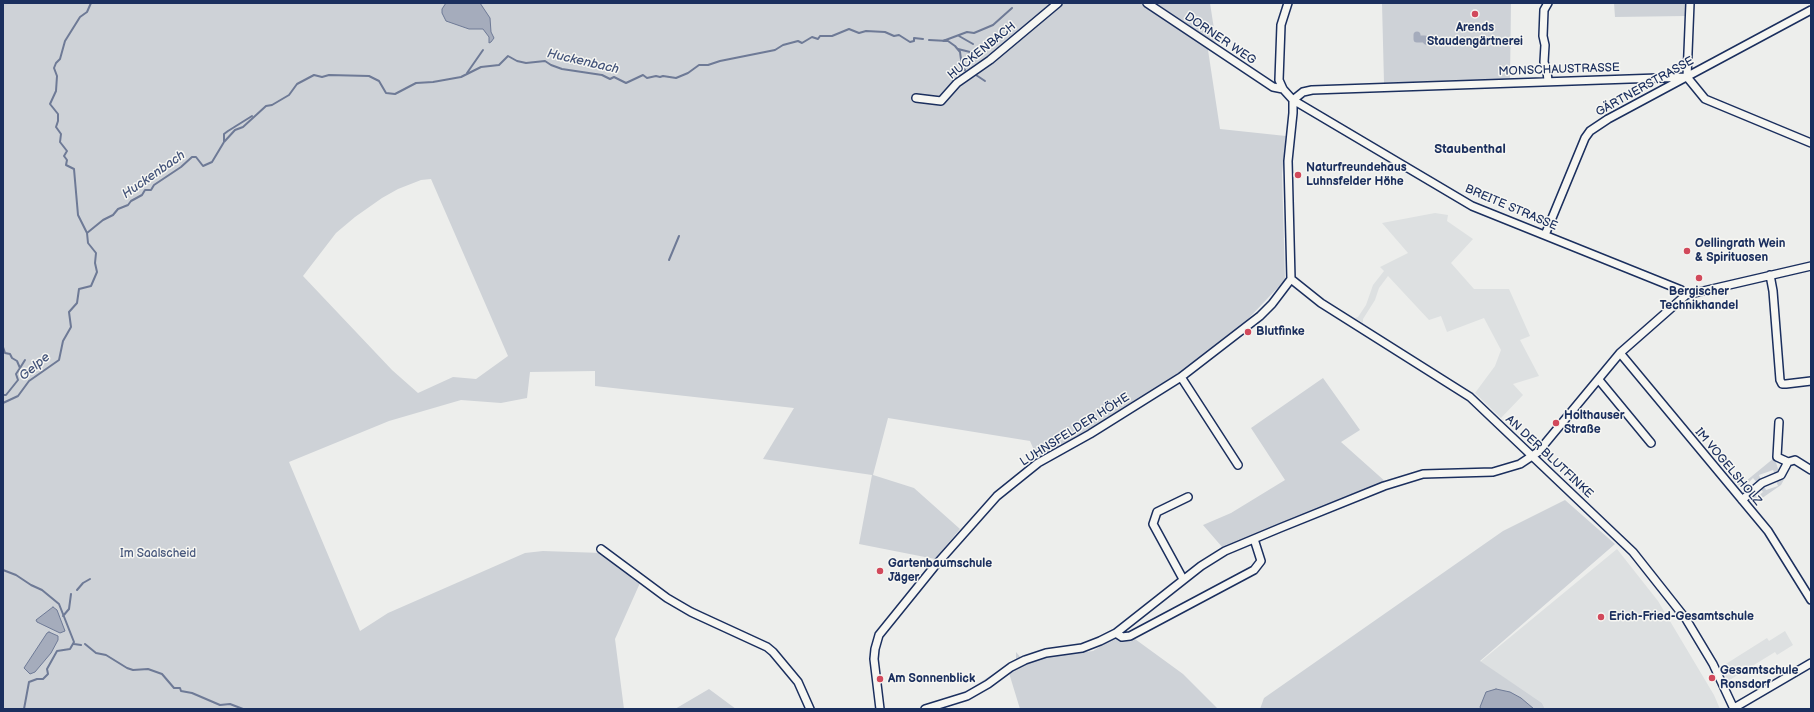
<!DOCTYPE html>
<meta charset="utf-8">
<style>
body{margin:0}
#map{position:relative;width:1814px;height:712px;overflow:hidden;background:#edeeec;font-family:"Balsamiq Sans",sans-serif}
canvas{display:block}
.frame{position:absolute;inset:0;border:4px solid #1b2f5e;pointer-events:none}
</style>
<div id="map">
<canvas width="1814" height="712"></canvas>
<div class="frame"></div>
</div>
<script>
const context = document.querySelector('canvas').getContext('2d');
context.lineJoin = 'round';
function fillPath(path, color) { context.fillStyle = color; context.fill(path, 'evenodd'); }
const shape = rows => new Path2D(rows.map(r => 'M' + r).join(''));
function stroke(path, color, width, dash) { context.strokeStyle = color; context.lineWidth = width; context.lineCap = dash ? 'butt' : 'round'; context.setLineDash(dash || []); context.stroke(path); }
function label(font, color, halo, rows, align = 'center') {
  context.font = font + ' "Balsamiq Sans",sans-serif'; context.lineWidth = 3; context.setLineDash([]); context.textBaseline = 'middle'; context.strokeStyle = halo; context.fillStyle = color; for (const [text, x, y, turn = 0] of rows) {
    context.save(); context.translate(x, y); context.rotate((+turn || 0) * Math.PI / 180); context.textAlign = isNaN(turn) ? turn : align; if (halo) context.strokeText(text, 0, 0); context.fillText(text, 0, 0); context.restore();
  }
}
fillPath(shape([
 [1435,213,1448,215,1447,221,1473,239,1451,263,1474,289,1509,289,1530,336,1520,340,1539,376,1513,384,1523,395,1501,418,1475,393,1495,366,1501,350,1484,318,1447,332,1441,316,1429,320,1388,276,1379,288,1375,300,1363,319,1363,323,1355,318,1358,317,1366,305,1373,285,1384,271,1380,267,1408,253,1382,223],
 [1617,549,1658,601,1714,695,1720,709,1545,709,1542,703,1480,662],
 [1785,631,1793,645,1777,655,1775,652,1728,681,1721,667,1767,638,1769,641]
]), '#dde0e1');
fillPath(shape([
 [3,3,1210,3,1216,42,1208,50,1220,129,1286,136,1282,174,1285,280,1248,319,1182,371,1115,416,1038,459,1030,441,888,418,873,475,914,488,960,529,935,559,859,544,872,475,763,459,794,408,595,386,595,371,530,372,527,398,501,403,461,400,389,421,289,462,360,631,388,613,525,553,543,551,602,553,640,583,615,639,624,709,3,709],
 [431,179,508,356,476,379,453,377,418,393,392,370,303,276,336,233,355,217,382,198,398,189,421,180],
 [1382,3,1511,3,1510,79,1384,83],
 [1614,3,1686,3,1685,16,1615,17],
 [1323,378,1360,430,1341,442,1387,483,1223,548,1203,525,1231,513,1285,480,1251,428],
 [1774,456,1779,472,1782,472,1776,477,1773,470,1759,475,1762,483,1759,485,1753,478,1746,485,1751,491,1747,494,1735,481,1746,481,1774,458],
 [1783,473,1787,474,1781,485,1755,503,1748,496,1752,492,1757,497,1763,492,1758,486,1763,483,1766,490,1778,486,1775,478],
 [1565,500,1615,544,1480,661,1542,703,1545,709,1260,709,1264,698,1503,531],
 [1114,638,1125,640,1135,639,1183,674,1218,709,1020,709,1009,673,1016,666,1039,658,1093,651],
 [1016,652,1022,659,971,692,949,698,964,693,1016,659],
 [709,689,736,709,675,709]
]), '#ced2d7');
const water = shape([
 [446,3,480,3,490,18,491,32,494,38,491,42,489,43,489,37,483,29,469,29,446,21,442,13,442,9,446,3],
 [53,607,57,610,65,631,60,633,37,622,36,620,53,607],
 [49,632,58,636,58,640,51,653,35,672,30,674,24,668,47,633,49,632],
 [1496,689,1510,692,1521,698,1534,709,1481,709,1480,707,1486,692,1496,689]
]);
fillPath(water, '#a5acbc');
stroke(water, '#6e7a96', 1);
stroke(shape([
 [959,36,973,44],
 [929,40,948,41,955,46,960,52,962,67,965,70],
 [943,41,967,32,974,33,993,25,1012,8],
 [958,49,974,53],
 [467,73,483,50],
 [976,75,985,81],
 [224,142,224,134,228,131,252,116],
 [87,233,103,220,113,215,118,209,128,205,131,201,142,195,145,190,151,190,154,185,181,167,192,157,196,157,203,166,212,162,224,142,235,130,243,127,266,106,272,105,289,95,297,84,314,75,322,77,329,75,369,76,379,81,386,93,395,94,416,83,433,82,461,77,481,67,499,65,508,56,517,61,526,63,545,61,551,65,562,69,602,75,610,79,614,77,626,83,643,75,647,78,656,76,660,77,663,76,676,78,688,73,699,65,708,65,720,61,775,50,783,45,798,41,802,43,812,37,818,39,820,36,832,36,849,29,859,33,866,31,885,32,894,36,899,35,910,42,914,41,914,38,923,39],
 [669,260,679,236],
 [3,347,5,353,10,354,12,358,17,361,20,368,16,374,18,380,6,395,3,395],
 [20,368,25,360],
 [3,403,18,396,29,381,59,360,63,341,71,327,69,312,77,303,79,289,91,286,97,272,95,263,96,253,88,243,87,233,78,215,74,169,66,165,67,160,64,156,67,151,60,142,61,134,56,127,58,121,58,114,50,104,56,91,57,76,54,68,56,63,60,59,65,41,80,17,87,12,91,3],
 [3,570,16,575,31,585,42,590,59,604,74,642,70,649,57,651,47,669,48,674,43,679,37,679,29,682,24,709],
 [77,590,83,583,90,579],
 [63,616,69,609,71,594],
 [74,644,81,645],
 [85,644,96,653,106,655,127,668,133,670,148,669,162,674,174,688,180,688,181,691,192,693,220,705,230,704,243,709]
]), '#6e7a96', 2);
stroke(shape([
 [1417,35,1417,39,1425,39,1426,41]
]), '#a5acbc', 7);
const minor = shape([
 [1147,3,1273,87,1283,89],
 [1288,3,1281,25,1279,80,1283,89,1293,100,1472,206,1681,290,1686,295],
 [1687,77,1705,99,1811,143],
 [1687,77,1690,3],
 [1548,81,1547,71,1544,62,1545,45,1543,36,1544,10,1548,3],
 [916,98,941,101,957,83,990,60,1058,3],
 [1293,100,1303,92,1312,90,1687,77],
 [1545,235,1585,138,1590,131,1608,119,1811,10],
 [1770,275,1773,291,1780,380,1782,384,1786,384,1811,381],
 [1291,279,1321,303,1470,397,1633,552,1686,619,1713,664,1734,709],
 [1620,353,1768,531,1811,600],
 [1181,377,1238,465],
 [1599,380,1651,443],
 [1779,422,1777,457,1788,462],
 [1742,500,1762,483,1781,475,1788,462,1795,460,1811,470],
 [601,549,667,598,691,612,767,647,773,652,798,682,810,709],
 [1183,579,1153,524,1157,512,1188,497],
 [1116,633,1122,637,1130,636,1254,570,1261,561,1254,539],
 [1734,708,1811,663],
 [880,709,874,659,875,649,879,635,934,567,997,496,1038,463,1090,434,1181,377,1260,316,1272,304,1291,279,1288,161,1293,113,1293,100],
 [925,709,967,696,988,684,1011,667,1025,660,1046,653,1082,648,1100,641,1116,633,1201,566,1225,551,1280,528,1384,486,1423,474,1493,472,1520,464,1538,452,1620,353,1686,295,1811,266]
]);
stroke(minor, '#1b2f5e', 10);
stroke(minor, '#f6f6f2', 7);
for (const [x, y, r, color] of [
 [1475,14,4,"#d1495b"],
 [1298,175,4,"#d1495b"],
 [1687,251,4,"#d1495b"],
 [1699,278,4,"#d1495b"],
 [1248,332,4,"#d1495b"],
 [1556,423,4,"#d1495b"],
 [880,571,4,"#d1495b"],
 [1601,617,4,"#d1495b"],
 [1712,678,4,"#d1495b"],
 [880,679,4,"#d1495b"]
]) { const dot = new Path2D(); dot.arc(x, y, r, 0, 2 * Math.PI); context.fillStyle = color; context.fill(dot); stroke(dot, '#f6f6f2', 1.5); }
label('bold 12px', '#1b2f5e', '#f6f6f2', [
 ["Arends",1475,28,"center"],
 ["Staudengärtnerei",1475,42,"center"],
 ["Naturfreundehaus",1306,168],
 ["Luhnsfelder Höhe",1306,182],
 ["Oellingrath Wein",1695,244],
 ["& Spirituosen",1695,258],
 ["Bergischer",1699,292,"center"],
 ["Technikhandel",1699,306,"center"],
 ["Blutfinke",1256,332],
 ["Holthauser",1564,416],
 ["Straße",1564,430],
 ["Gartenbaumschule",888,564],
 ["Jäger",888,578],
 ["Erich-Fried-Gesamtschule",1609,617],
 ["Gesamtschule",1720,671],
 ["Ronsdorf",1720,685],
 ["Am Sonnenblick",888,679]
], 'left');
label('12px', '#1b2f5e', '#f6f6f2', [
 ["DORNER WEG",1220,39,34],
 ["HUCKENBACH",982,51,-39],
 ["MONSCHAUSTRASSE",1559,70,-2],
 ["GÄRTNERSTRASSE",1645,87,-29],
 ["BREITE STRASSE",1511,208,23],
 ["LUHNSFELDER HÖHE",1075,430,-32],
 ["AN DER BLUTFINKE",1549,457,43],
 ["IM VOGELSHOLZ",1728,467,50]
]);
label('12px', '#48587c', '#f6f6f2', [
 ["Im Saalscheid",158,554]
]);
label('italic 13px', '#44547a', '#f6f6f2', [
 ["Huckenbach",583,62,13],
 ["Huckenbach",154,175,-35],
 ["Gelpe",35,367,-40]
]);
label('bold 13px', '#1b2f5e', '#f6f6f2', [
 ["Staubenthal",1470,150]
]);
</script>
